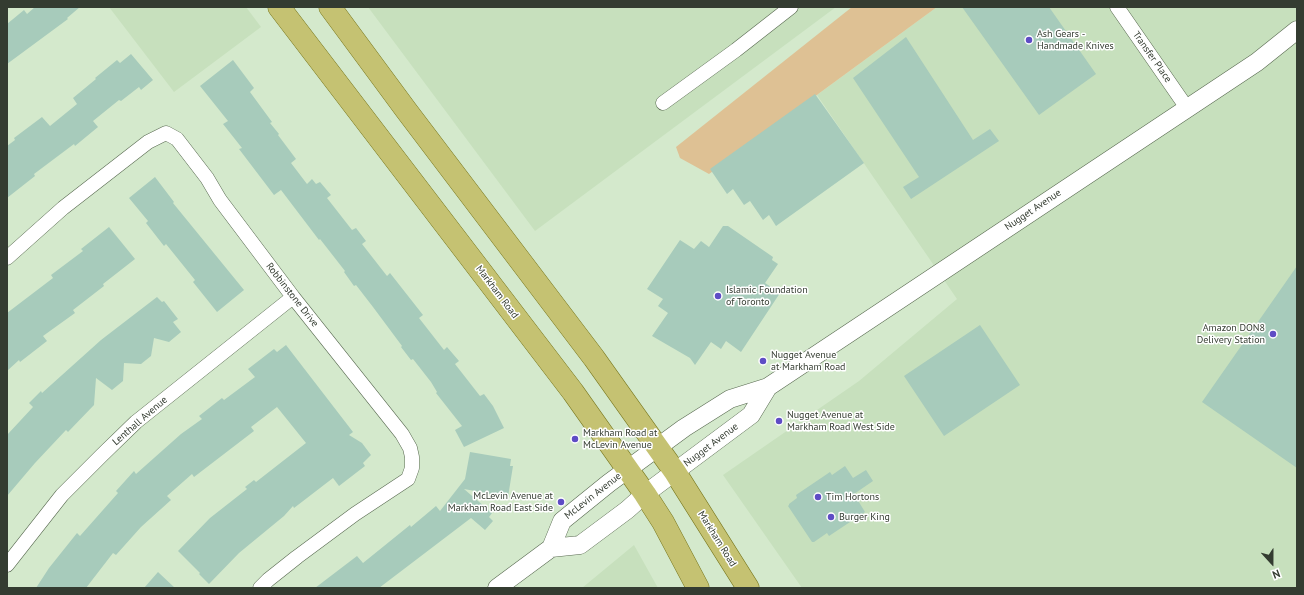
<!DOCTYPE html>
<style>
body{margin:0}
#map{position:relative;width:1304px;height:595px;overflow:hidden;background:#d4e9cc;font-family:"PT Sans",sans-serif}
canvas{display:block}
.frame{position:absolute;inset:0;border:8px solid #343c31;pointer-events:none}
.north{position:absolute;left:1252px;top:543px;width:40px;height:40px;-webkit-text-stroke:3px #fff;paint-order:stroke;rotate:159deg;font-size:11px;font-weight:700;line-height:16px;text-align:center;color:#343c31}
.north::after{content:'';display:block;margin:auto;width:14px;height:18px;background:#343c31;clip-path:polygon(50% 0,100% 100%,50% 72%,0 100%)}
</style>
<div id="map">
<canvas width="1304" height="595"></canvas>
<div class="frame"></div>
<div class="north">N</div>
</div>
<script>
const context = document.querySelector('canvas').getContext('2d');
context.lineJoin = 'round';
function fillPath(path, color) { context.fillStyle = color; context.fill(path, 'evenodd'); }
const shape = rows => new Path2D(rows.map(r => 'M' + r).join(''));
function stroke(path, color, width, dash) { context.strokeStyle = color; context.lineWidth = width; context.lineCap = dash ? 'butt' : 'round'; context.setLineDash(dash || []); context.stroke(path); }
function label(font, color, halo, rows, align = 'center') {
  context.font = font + ' "PT Sans",sans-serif'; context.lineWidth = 3; context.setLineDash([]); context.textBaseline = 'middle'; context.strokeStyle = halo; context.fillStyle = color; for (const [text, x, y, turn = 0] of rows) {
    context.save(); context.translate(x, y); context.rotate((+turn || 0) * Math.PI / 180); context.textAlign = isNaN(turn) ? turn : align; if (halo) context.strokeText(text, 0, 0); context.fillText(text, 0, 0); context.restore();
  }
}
fillPath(shape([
 [109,7,246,7,261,27,174,92],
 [368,7,836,7,535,231],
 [937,7,1297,7,1297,588,802,588,723,475,859,381,957,299,817,95],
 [634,545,658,588,582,588]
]), '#c7e0bd');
fillPath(shape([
 [852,7,937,7,709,174,680,158,676,147]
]), '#dec194');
fillPath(shape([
 [35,7,80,7,67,18,68,19,7,64,7,24,24,10,27,14],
 [962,7,1049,7,1096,74,1039,115],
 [906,37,973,140,990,129,999,141,911,199,903,187,919,177,853,78],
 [131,54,153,80,141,90,139,87,121,101,119,100,93,121,98,127,75,146,74,144,34,174,35,176,7,198,7,146,15,140,14,138,42,117,50,126,77,104,73,98,96,79,95,78,117,60,120,63],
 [233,60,254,88,250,92,272,122,270,123,279,134,278,135,296,159,291,163,307,184,312,179,316,184,320,182,331,195,327,198,352,230,356,228,366,241,362,244,387,276,390,273,423,315,419,318,444,350,447,347,459,361,455,364,480,396,484,394,493,406,504,428,464,447,455,430,462,426,436,393,437,392,431,382,413,359,411,360,401,347,402,346,373,307,356,285,354,286,344,272,345,271,320,239,319,240,281,190,274,195,239,149,242,148,223,124,228,121,200,86],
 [815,94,864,163,776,226,769,215,763,220,750,201,744,205,733,189,727,194,710,169],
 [155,177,174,202,173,203,244,290,217,312,193,282,195,280,166,244,164,246,146,223,148,221,129,198],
 [723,226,728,226,773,257,772,260,778,264,765,283,780,293,741,352,726,341,721,349,711,342,695,365,690,358,652,336,668,313,658,306,663,299,647,289,680,240,694,249,701,241,709,247],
 [109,227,135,259,103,284,104,286,73,310,75,313,43,336,47,341,20,362,19,360,7,371,7,313,53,278,51,275,83,251,81,249],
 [1297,266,1297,468,1202,402],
 [157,297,162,302,164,301,178,319,173,322,181,332,169,342,154,338,151,356,141,364,124,363,123,381,112,390,96,378,94,405,68,432,66,430,35,463,7,496,7,435,33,407,29,403,41,391,42,393,101,340],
 [980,325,1020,385,944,436,904,376],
 [286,345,353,432,349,435,362,443,371,455,363,463,365,466,339,486,333,478,294,508,293,506,284,516,239,553,209,584,199,574,200,573,178,551,210,518,247,489,245,487,254,480,256,482,306,443,277,407,251,427,254,431,194,477,192,474,167,496,171,500,141,527,116,555,113,553,86,588,36,588,49,568,77,533,80,536,118,493,116,491,134,471,136,474,181,434,202,419,199,416,222,398,224,400,255,377,248,369,274,349,277,352],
 [470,452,511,459,510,466,513,466,508,497,464,489,492,513,489,517,493,521,485,530,471,518,379,588,315,588,357,556,363,563,410,525,411,527,436,506,440,511,465,479],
 [845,466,853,478,866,470,873,481,854,494,865,512,829,536,827,533,814,542,812,542,788,506,789,505,789,504,797,498,796,495,830,472,832,475],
 [158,572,175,588,144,588]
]), '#a7cbbb');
const minor = shape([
 [1117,7,1187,108],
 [663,103,736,50,791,7],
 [7,258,63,208,148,142,166,133,177,139,207,178,220,200,293,297,402,434,410,448,412,457,412,468,408,479,355,514,297,557,268,580,260,588],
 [7,565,62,495,102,455,136,422,293,297]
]);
const tertiary = shape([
 [551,548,562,521,609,483,684,428,730,399,768,387,1257,62,1297,30],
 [497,588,551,548,580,545,627,510,645,494,751,415,768,387]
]);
const primary = shape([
 [279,7,573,392,645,494,663,522,698,588],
 [330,7,406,110,594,358,675,472,748,588]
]);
stroke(minor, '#586950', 15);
stroke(tertiary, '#586950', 19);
stroke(primary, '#79781e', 23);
stroke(minor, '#fff', 14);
stroke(tertiary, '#fff', 18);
stroke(primary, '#c5c272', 22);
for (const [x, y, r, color] of [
 [1029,40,4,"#5e4cc5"],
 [718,296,4,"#5e4cc5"],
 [1273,334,4,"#5e4cc5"],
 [763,361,4,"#5e4cc5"],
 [779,421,4,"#5e4cc5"],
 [575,439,4,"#5e4cc5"],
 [818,497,4,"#5e4cc5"],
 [561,502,4,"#5e4cc5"],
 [831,517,4,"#5e4cc5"]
]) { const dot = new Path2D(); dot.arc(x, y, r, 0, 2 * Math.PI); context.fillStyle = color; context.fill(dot); stroke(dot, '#fff', 1.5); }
label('10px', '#343c31', '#fff', [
 ["Ash Gears -",1037,34],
 ["Handmade Knives",1037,46],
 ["Islamic Foundation",726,290],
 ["of Toronto",726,302],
 ["Amazon DON8",1265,328,"right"],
 ["Delivery Station",1265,340,"right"],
 ["Nugget Avenue",771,355],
 ["at Markham Road",771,367],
 ["Nugget Avenue at",787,415],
 ["Markham Road West Side",787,427],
 ["Markham Road at",583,433],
 ["McLevin Avenue",583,445],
 ["McLevin Avenue at",553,496,"right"],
 ["Markham Road East Side",553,508,"right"],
 ["Tim Hortons",826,497],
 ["Burger King",839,517]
], 'left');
label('10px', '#343c31', '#fff', [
 ["Transfer Place",1152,57,55],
 ["Nugget Avenue",1033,210,-34],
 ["Markham Road",497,292,53],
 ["Robbinstone Drive",292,295,52],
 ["Lenthall Avenue",140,421,-41],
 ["Nugget Avenue",711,445,-37],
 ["McLevin Avenue",593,496,-38],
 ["Markham Road",717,539,58]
]);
</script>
